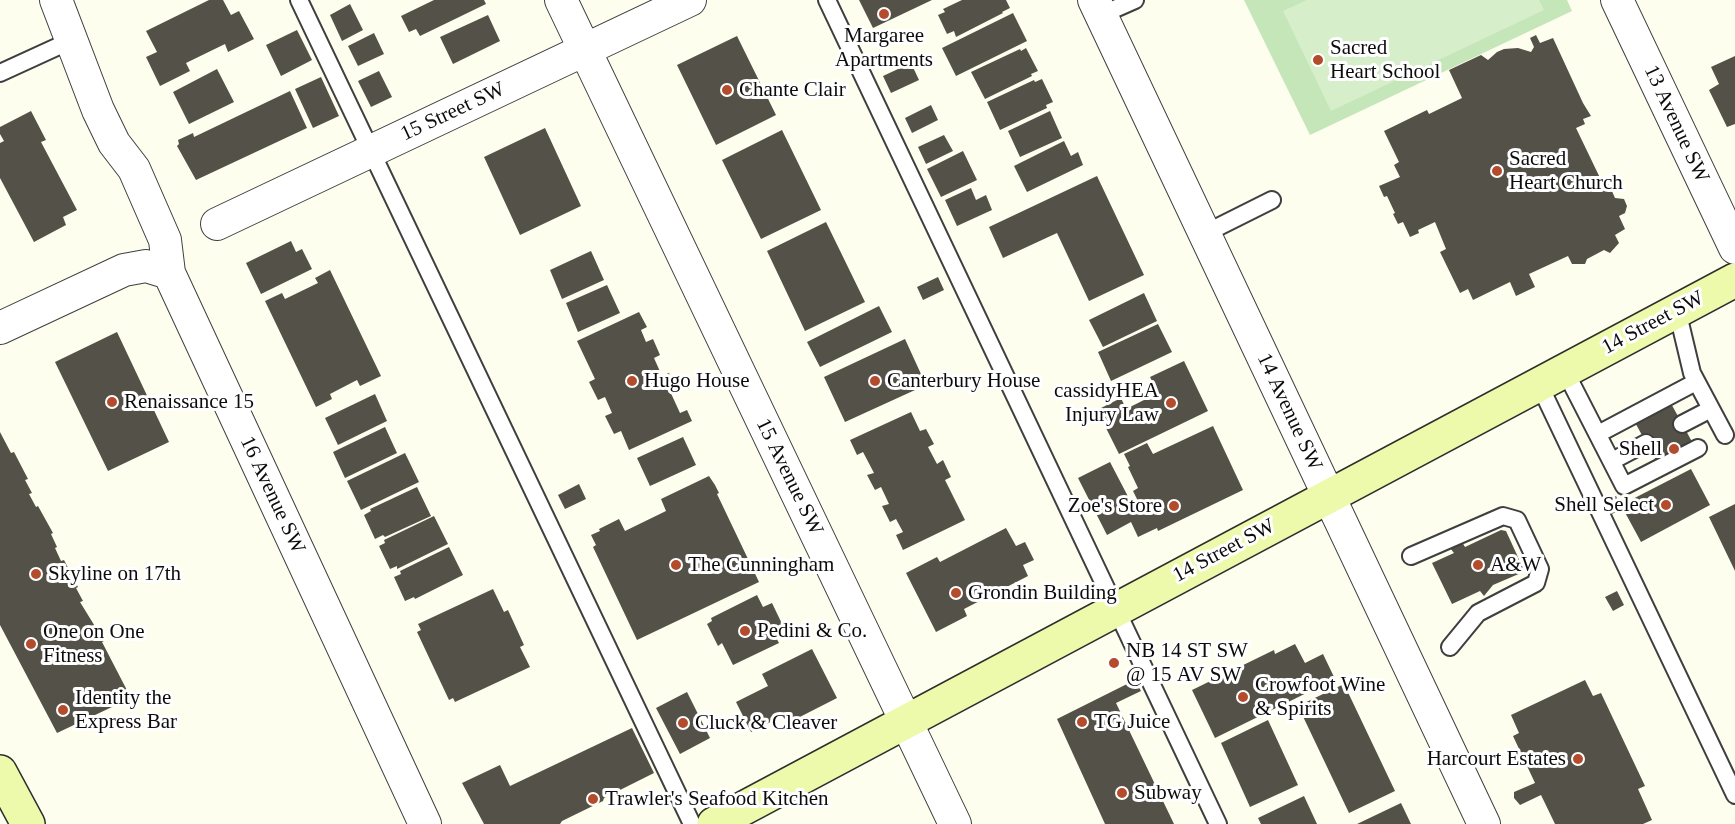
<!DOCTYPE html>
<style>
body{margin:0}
canvas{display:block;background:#fdfeed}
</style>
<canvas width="1735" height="824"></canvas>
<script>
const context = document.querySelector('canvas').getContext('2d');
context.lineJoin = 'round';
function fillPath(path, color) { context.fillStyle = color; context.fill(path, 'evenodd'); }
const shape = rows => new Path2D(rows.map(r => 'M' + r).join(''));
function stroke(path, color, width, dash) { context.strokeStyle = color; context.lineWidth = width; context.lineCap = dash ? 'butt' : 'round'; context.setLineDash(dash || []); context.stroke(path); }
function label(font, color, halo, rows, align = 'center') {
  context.font = font + ' "Times New Roman",serif'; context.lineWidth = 6; context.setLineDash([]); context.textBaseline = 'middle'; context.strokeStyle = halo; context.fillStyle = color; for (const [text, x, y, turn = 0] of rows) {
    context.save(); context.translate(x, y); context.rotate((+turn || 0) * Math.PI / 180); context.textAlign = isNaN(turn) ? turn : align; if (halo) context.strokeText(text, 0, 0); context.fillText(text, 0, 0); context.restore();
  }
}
fillPath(shape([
 [1244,0,1567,0,1572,11,1310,135]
]), '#c4e6b9');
fillPath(shape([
 [1307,0,1539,0,1544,10,1331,111,1283,11]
]), '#d7eeca');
fillPath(shape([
 [209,0,223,0,231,15,239,11,254,39,228,52,225,44,186,63,190,71,160,86,146,57,157,52,146,31],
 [434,0,484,0,486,4,420,36,416,29,409,32,401,16],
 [859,0,932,0,873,28],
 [962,0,1006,0,1010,8,1002,12,1003,13,956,37,954,31,947,34,938,15,945,12,943,9],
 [350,4,363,30,342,41,330,15],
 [1013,13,1027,41,956,76,942,48],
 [488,15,500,41,453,64,440,37],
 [297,30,312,60,281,76,266,45],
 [374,33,384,54,358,66,348,46],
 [1536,35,1540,43,1553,38,1583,103,1591,116,1583,119,1585,124,1576,128,1602,182,1607,180,1615,198,1624,199,1627,206,1625,213,1619,216,1625,229,1615,235,1619,243,1610,253,1604,250,1587,259,1585,264,1572,264,1568,256,1529,274,1535,287,1516,296,1510,282,1473,300,1468,289,1460,293,1440,252,1446,249,1435,222,1418,230,1419,233,1410,237,1403,222,1398,224,1393,214,1395,213,1387,196,1384,197,1379,186,1400,177,1394,165,1399,162,1384,131,1427,110,1429,114,1462,98,1449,70,1481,55,1488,60,1497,52,1504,49,1518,48,1531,52,1534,47,1530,38],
 [737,36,776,115,716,145,677,65],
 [1026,48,1038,71,1031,74,1032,76,985,99,971,72,1020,49,1021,51],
 [1735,56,1735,124,1727,127,1709,90,1719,84,1711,67],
 [911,63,919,80,891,93,883,76],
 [217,69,234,102,189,124,173,92],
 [379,71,392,97,371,107,358,81],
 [321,77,339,116,313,128,295,89],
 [1042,79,1053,102,1046,105,1047,108,1000,130,987,102,1034,80,1035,82],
 [290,91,307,128,196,180,177,146,179,144,178,140,193,133,194,137],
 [931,105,938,120,912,133,905,118],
 [31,111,46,140,41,142,77,210,63,217,66,225,34,242,0,178,0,143,4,141,0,134,0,127],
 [1050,111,1062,138,1020,157,1008,131],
 [545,128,581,206,520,235,484,157],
 [782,130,821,210,761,239,722,160],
 [944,135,953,151,926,164,918,147],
 [1064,141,1071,156,1078,152,1083,165,1027,192,1014,166],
 [963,151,977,180,941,197,927,169],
 [1097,176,1144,275,1089,301,1057,233,1003,258,989,227],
 [971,188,976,200,986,195,992,210,957,226,945,200],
 [826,222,865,302,805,331,767,251],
 [291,241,296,252,302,249,312,269,261,294,246,263],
 [591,251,604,280,562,299,550,270],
 [330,270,381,376,360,386,357,380,330,394,332,399,316,407,265,301,282,293,285,299,318,283,315,278],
 [938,277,944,290,923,300,917,287],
 [607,285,620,313,578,332,566,303],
 [1144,293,1157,321,1103,347,1089,320],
 [879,306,892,332,820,367,807,342],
 [639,312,647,327,641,330,646,342,653,339,660,355,654,358,662,376,669,373,675,386,669,389,680,413,687,410,692,421,629,450,621,431,614,434,605,416,612,413,605,397,598,400,589,382,595,379,577,341],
 [1158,324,1172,352,1111,381,1098,352],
 [117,332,169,442,108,471,55,362],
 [905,339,926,385,845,422,824,377],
 [1184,361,1208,411,1119,454,1097,410,1121,398,1126,409,1158,393,1150,377],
 [375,394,387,421,338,445,325,418],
 [1668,398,1696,449,1660,468,1632,417],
 [911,412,920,431,926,429,934,444,928,447,937,464,943,460,951,477,945,480,965,520,903,550,896,535,903,532,896,519,890,522,882,506,889,504,881,487,875,490,867,475,874,473,863,452,857,455,850,440],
 [1213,426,1243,490,1158,531,1157,528,1138,537,1131,522,1107,535,1078,478,1110,462,1134,508,1140,505,1133,491,1138,488,1128,467,1130,466,1124,454,1147,443,1153,454],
 [385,427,397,453,345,478,333,452],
 [0,432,11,453,14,452,28,479,25,480,32,493,29,494,36,507,38,506,53,533,51,534,57,547,55,548,61,561,64,560,78,587,76,588,83,601,80,602,104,641,102,642,131,698,57,733,0,625],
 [683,437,696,465,650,486,637,458],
 [405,453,419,482,361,510,347,481],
 [1691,469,1710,505,1641,542,1621,505],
 [709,476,715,485,719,493,717,494,759,582,637,640,593,547,596,545,591,535,600,531,599,529,619,519,625,531,666,511,661,499],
 [579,484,586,499,565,509,558,495],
 [417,487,431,516,385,537,383,535,375,539,364,515,371,511,370,509],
 [1616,496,1622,509,1612,514,1606,500],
 [1735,504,1735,571,1709,517],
 [434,516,448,544,397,569,397,566,390,569,379,546,385,543,384,540],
 [1006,528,1016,546,1025,542,1034,560,1023,565,1028,576,964,609,967,616,936,632,906,573,937,557,940,562],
 [1501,530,1506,531,1523,568,1521,573,1493,585,1484,596,1480,591,1452,604,1432,563,1454,553,1450,548,1462,542,1465,547],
 [449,547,463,575,415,599,414,597,405,601,394,577,401,574,400,571],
 [493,589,504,612,508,610,524,645,520,647,530,667,455,702,453,698,449,700,417,632,421,630,418,624],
 [1617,591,1624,605,1613,611,1605,597],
 [757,595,763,607,772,603,784,628,774,634,779,643,733,665,722,643,718,646,707,624,712,621,711,618],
 [1295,644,1305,663,1323,654,1335,679,1215,738,1192,690,1274,650,1275,654],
 [812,649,837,698,790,722,786,714,751,732,736,702,768,686,762,674],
 [1135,680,1141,691,1116,703,1174,824,1105,824,1057,719],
 [1585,680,1593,696,1601,693,1645,786,1638,789,1652,820,1643,824,1555,824,1541,795,1520,805,1514,798,1514,792,1535,783,1513,736,1519,733,1511,715],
 [1344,684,1395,791,1349,813,1298,706],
 [687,692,710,738,680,754,656,708],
 [1268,720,1298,785,1250,807,1221,743],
 [632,728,654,773,604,798,603,801,562,821,560,824,484,824,462,783,500,765,510,786],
 [1304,796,1317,824,1261,824,1258,818],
 [1401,803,1411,824,1357,824]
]), '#545149');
const lane = shape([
 [299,0,692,824],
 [827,0,1218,824],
 [1101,15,1135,0],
 [0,73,72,40],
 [1204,234,1272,200],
 [1677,310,1692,373,1725,435],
 [1565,371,1624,486,1698,448],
 [1539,384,1735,795],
 [1682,424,1711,409],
 [1598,434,1696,382],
 [1612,461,1646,443],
 [1411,556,1503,516,1517,520,1540,569,1536,583,1478,613,1450,647]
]);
const street = shape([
 [56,0,98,110,114,143,134,169,165,240,169,273,425,824],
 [561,0,955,824],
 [1094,0,1484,824],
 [1617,0,1735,248],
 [217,224,690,0],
 [0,328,124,270,146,266,169,273]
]);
const secondary = shape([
 [0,772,28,824],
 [714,824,1735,280]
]);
stroke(lane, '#3f3f3f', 20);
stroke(street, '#3f3f3f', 34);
stroke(secondary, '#2e2e2e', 36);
stroke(lane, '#fff', 16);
stroke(street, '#fff', 32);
stroke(secondary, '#edfaac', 33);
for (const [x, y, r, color] of [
 [884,14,6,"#b34c2d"],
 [1318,60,6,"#b34c2d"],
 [727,90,6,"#b34c2d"],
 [1497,171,6,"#b34c2d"],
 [632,381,6,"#b34c2d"],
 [875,381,6,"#b34c2d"],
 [112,402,6,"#b34c2d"],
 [1171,403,6,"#b34c2d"],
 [1674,449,6,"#b34c2d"],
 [1666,505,6,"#b34c2d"],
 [1174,506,6,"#b34c2d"],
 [676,565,6,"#b34c2d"],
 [1478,565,6,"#b34c2d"],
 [36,574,6,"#b34c2d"],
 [956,593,6,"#b34c2d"],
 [745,631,6,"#b34c2d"],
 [31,644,6,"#b34c2d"],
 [1114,663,6,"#b34c2d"],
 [1243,697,6,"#b34c2d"],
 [63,710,6,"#b34c2d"],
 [1082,722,6,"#b34c2d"],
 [683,723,6,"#b34c2d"],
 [1578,759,6,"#b34c2d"],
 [1122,793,6,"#b34c2d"],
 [593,799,6,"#b34c2d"]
]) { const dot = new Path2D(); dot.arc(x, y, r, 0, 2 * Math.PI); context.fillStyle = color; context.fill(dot); stroke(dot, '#fff', 2); }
label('21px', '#0c0c0c', '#fff', [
 ["Margaree",884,36,"center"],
 ["Apartments",884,60,"center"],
 ["Sacred",1330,48],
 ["Heart School",1330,72],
 ["Chante Clair",739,90],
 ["Sacred",1509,159],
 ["Heart Church",1509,183],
 ["Hugo House",644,381],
 ["Canterbury House",887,381],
 ["cassidyHEA",1159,391,"right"],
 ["Injury Law",1159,415,"right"],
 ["Renaissance 15",124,402],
 ["Shell",1662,449,"right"],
 ["Shell Select",1654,505,"right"],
 ["Zoe's Store",1162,506,"right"],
 ["The Cunningham",688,565],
 ["A&W",1490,565],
 ["Skyline on 17th",48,574],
 ["Grondin Building",968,593],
 ["Pedini & Co.",757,631],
 ["One on One",43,632],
 ["Fitness",43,656],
 ["NB 14 ST SW",1126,651],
 ["@ 15 AV SW",1126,675],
 ["Crowfoot Wine",1255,685],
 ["& Spirits",1255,709],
 ["Identity the",75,698],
 ["Express Bar",75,722],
 ["TG Juice",1094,722],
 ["Cluck & Cleaver",695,723],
 ["Harcourt Estates",1566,759,"right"],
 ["Subway",1134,793],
 ["Trawler's Seafood Kitchen",605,799]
], 'left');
label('21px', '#0c0c0c', '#fff', [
 ["15 Street SW",453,112,-25],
 ["13 Avenue SW",1676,124,65],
 ["14 Street SW",1653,323,-28],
 ["14 Avenue SW",1289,412,65],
 ["15 Avenue SW",789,477,64],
 ["16 Avenue SW",272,495,65],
 ["14 Street SW",1224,551,-28]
]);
</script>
